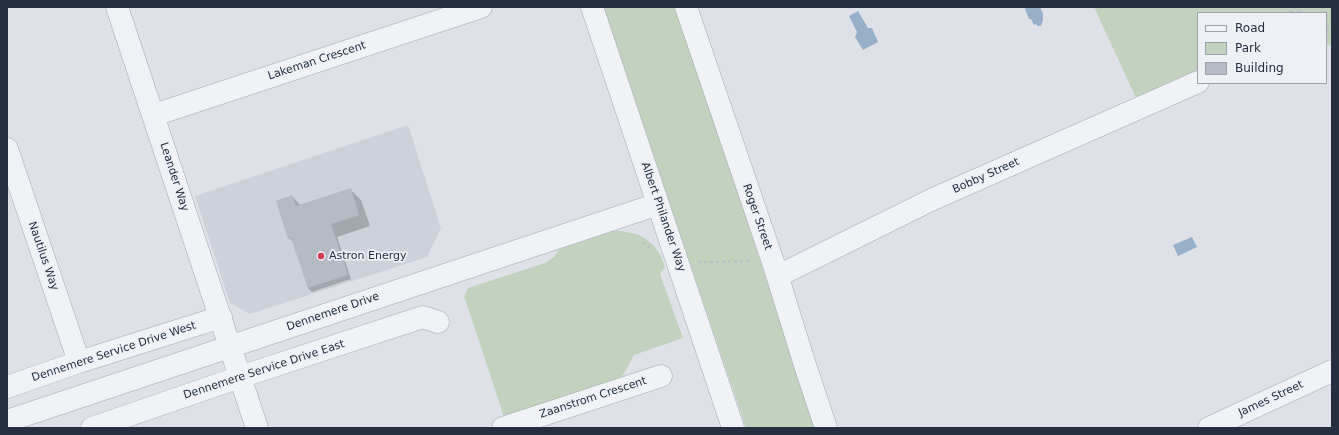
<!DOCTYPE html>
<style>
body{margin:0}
#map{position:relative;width:1339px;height:435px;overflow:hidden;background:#dee2e8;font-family:"DejaVu Sans",sans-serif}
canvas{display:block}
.frame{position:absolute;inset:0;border:8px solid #262f3f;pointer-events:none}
.legend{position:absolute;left:1197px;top:12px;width:130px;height:72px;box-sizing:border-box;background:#edf0f5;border:1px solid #9da3ac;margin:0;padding:5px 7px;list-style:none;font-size:12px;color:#262f3f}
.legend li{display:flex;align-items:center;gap:8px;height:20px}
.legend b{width:20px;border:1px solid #9da3ac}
</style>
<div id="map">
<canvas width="1339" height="435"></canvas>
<div class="frame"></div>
<ul class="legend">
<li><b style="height:5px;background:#f0f2f6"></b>Road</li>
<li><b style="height:11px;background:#c3d2be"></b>Park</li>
<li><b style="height:11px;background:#b5bbc5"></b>Building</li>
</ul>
</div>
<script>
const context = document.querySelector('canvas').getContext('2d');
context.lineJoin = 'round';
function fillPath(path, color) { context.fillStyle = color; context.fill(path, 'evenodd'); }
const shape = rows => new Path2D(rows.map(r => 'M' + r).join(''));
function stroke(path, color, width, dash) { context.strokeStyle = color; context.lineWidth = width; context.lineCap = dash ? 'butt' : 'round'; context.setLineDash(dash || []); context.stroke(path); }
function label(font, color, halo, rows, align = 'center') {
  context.font = font + ' "DejaVu Sans",sans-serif'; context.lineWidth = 3.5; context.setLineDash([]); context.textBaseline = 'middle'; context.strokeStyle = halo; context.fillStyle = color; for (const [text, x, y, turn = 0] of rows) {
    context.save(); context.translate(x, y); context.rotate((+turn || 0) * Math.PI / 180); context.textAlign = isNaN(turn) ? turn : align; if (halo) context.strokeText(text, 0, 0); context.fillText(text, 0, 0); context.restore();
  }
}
fillPath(shape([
 [408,125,441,228,427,257,250,314,230,303,195,196]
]), '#ccd1da');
fillPath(shape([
 [603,7,677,7,815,428,746,428],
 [1094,7,1332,7,1332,46,1326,44,1326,13,1198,13,1198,74,1138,102],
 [613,231,621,231,637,234,646,239,655,247,661,256,665,267,660,274,683,338,634,355,621,379,505,420,464,296,468,288,545,263,554,257,560,249]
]), '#c3d2be');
fillPath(shape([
 [1026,7,1040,7,1043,14,1043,20,1041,26,1038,26,1036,24,1034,25,1031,19,1029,19,1025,9],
 [858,11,868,28,872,28,878,42,863,50,855,37,857,32,849,16],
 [1192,237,1197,247,1178,256,1173,245]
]), '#97afc9');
fillPath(shape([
 [350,189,361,200,370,226,337,237,351,279,312,292,308,288,293,242,289,238,292,196,301,206]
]), '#0003');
fillPath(shape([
 [351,188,359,215,331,224,348,275,308,288,291,238,288,239,276,201,292,195,296,206]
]), '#b5bbc5');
const minor = shape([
 [117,7,257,428],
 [592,7,733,428],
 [686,7,773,262,805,365,826,428],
 [154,115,481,7],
 [7,149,79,362],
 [778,276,931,200,1198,82],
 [7,387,79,362,221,317],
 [7,421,658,204],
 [92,428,240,377,423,317,438,322],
 [503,428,661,376],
 [1209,428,1332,371]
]);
stroke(minor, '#a3a9b2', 23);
stroke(shape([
 [1293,7,1301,13],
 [1291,13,1292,7],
 [1326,29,1332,27],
 [1326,32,1332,34],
 [643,242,649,247],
 [698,262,751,261]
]), '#bbbfc6', 2.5, [3, 3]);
stroke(minor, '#f0f2f6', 22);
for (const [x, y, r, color] of [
 [321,256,4,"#d13e54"]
]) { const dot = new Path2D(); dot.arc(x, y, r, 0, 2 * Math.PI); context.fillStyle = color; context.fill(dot); stroke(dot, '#edf0f5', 1.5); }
label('11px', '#262f3f', '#edf0f5', [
 ["Lakeman Crescent",317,61,-18],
 ["Bobby Street",986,176,-24],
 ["Leander Way",174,177,72],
 ["Albert Philander Way",663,217,71],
 ["Roger Street",757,217,71],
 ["Nautilus Way",43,256,71],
 ["Dennemere Drive",333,312,-19],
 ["Dennemere Service Drive West",114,352,-18],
 ["Dennemere Service Drive East",264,370,-18],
 ["Zaanstrom Crescent",593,398,-18],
 ["James Street",1271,399,-25]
]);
label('11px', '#262f3f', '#edf0f5', [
 ["Astron Energy",329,256]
], 'left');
</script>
